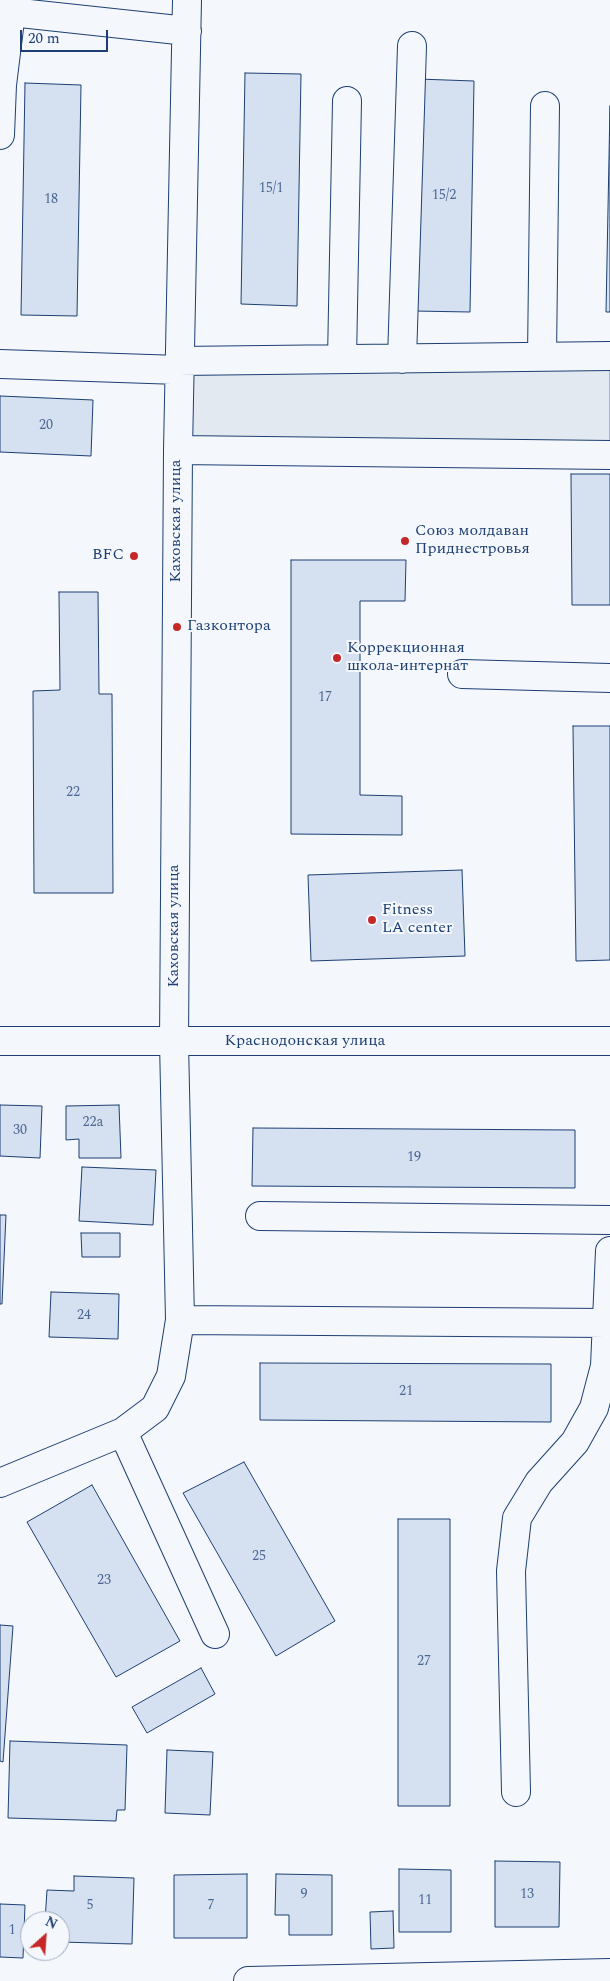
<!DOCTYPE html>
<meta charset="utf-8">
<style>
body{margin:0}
#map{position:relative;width:610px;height:1981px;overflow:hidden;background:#f4f7fb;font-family:Spectral,serif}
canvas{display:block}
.north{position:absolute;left:20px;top:1911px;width:50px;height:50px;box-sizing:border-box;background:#f4f7fb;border:1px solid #9eadc5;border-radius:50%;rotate:26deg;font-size:14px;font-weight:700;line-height:20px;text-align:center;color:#1d3f73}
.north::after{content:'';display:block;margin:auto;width:18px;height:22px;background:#c62828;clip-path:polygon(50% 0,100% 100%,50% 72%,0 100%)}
.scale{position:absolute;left:20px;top:30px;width:88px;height:22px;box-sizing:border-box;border:2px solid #1d3f73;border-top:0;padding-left:6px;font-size:15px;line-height:18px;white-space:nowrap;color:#1d3f73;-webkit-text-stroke:4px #f4f7fb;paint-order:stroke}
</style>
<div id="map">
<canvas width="610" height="1981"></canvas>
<div class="north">N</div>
<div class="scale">20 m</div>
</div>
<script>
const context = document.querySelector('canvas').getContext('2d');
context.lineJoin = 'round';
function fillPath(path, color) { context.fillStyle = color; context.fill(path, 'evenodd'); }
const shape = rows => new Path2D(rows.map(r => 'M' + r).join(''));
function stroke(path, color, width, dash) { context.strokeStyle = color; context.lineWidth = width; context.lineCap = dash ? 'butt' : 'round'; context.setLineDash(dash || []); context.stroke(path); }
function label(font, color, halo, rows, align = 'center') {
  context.font = font + ' Spectral,serif'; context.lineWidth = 4; context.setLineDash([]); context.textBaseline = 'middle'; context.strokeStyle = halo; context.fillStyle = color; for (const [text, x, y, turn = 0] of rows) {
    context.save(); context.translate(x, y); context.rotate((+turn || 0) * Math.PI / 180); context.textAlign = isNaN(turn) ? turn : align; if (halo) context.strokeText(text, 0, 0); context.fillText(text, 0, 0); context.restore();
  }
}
const green = shape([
 [610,356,610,455,178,450,179,361,610,356]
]);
fillPath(green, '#e3e9f0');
stroke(green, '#687fa3', 1);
const building = shape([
 [245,73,301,74,297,306,241,304,245,73],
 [418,79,474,81,470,312,414,311,418,79],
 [25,83,81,85,77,316,21,315,25,83],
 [610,106,610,312,606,312,610,106],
 [0,396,93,400,91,456,0,452,0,396],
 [571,474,610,474,610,605,572,605,571,474],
 [291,560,406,560,405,601,360,601,360,795,402,796,402,835,291,834,291,560],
 [59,592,98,592,99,694,112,694,113,893,34,893,33,691,60,690,59,592],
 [573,726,610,726,610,960,576,961,573,726],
 [462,870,465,956,311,961,308,875,462,870],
 [0,1105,42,1106,40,1158,0,1156,0,1105],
 [119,1105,121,1158,79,1158,79,1139,66,1140,66,1106,119,1105],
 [253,1128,575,1130,575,1188,252,1186,253,1128],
 [82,1167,156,1170,153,1225,79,1221,82,1167],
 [0,1215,6,1215,2,1304,0,1304,0,1215],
 [81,1233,120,1233,120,1257,82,1257,81,1233],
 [51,1292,119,1294,118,1339,49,1337,51,1292],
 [260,1363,551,1364,551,1422,260,1420,260,1363],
 [244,1462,335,1621,276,1656,183,1493,244,1462],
 [92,1485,180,1641,116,1677,27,1522,92,1485],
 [398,1519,450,1519,450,1806,398,1806,398,1519],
 [0,1625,13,1626,3,1762,0,1761,0,1625],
 [201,1668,215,1694,147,1733,132,1707,201,1668],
 [10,1741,127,1745,125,1810,117,1810,116,1821,8,1818,10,1741],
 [167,1750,213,1752,210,1815,165,1813,167,1750],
 [495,1861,560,1862,559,1927,495,1927,495,1861],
 [399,1869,451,1870,451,1932,399,1932,399,1869],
 [247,1874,247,1938,174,1938,174,1875,247,1874],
 [276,1874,332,1875,332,1935,289,1935,289,1915,275,1915,276,1874],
 [74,1876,134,1878,132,1944,60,1942,60,1921,45,1921,47,1890,74,1891,74,1876],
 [0,1904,25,1905,23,1958,0,1957,0,1904],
 [393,1911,394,1948,371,1949,370,1912,393,1911]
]);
fillPath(building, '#d5e0f0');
stroke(building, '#1d3f73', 1);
const minor = shape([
 [3,0,11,12,187,31],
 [0,135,2,85,11,12],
 [542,357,545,106],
 [342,359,347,101],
 [402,359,412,46],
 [179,361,610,356],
 [0,364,179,370],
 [178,450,610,455],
 [462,674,610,678],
 [0,1041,610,1041],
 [260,1216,610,1220],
 [180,1320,607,1323],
 [123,1432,215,1634],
 [0,1483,123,1432,155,1408,171,1376,180,1320,174,1042,178,450,187,0],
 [516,1792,511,1571,517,1518,539,1482,575,1442,594,1408,605,1366,610,1251],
 [248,1981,610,1973]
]);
stroke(minor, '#1d3f73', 30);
stroke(minor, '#f4f7fb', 28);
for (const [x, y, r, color] of [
 [405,541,5,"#c62828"],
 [134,556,5,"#c62828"],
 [177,627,5,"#c62828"],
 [337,658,5,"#c62828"],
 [372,920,5,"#c62828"]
]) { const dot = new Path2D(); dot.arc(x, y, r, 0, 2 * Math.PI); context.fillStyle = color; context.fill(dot); stroke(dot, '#f4f7fb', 2); }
label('14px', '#4b6792', null, [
 ["15/1",271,189],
 ["15/2",444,196],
 ["18",51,200],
 ["20",46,426],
 ["17",325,698],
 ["22",73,793],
 ["22а",93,1123],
 ["30",20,1131],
 ["19",414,1158],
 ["24",84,1316],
 ["21",406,1392],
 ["25",259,1557],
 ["23",104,1581],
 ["27",424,1662],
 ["9",304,1895],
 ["13",527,1895],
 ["11",425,1901],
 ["5",90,1906],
 ["7",211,1906],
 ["1",12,1931]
]);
label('16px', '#1d3f73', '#f4f7fb', [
 ["Каховская улица",177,521,-90],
 ["Каховская улица",175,926,-90],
 ["Краснодонская улица",305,1042]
]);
label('16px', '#1d3f73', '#f4f7fb', [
 ["Союз молдаван",415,532],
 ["Приднестровья",415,550],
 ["BFC",124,556,"right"],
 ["Газконтора",187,627],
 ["Коррекционная",347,649],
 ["школа-интернат",347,667],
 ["Fitness",382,911],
 ["LA center",382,929]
], 'left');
</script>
